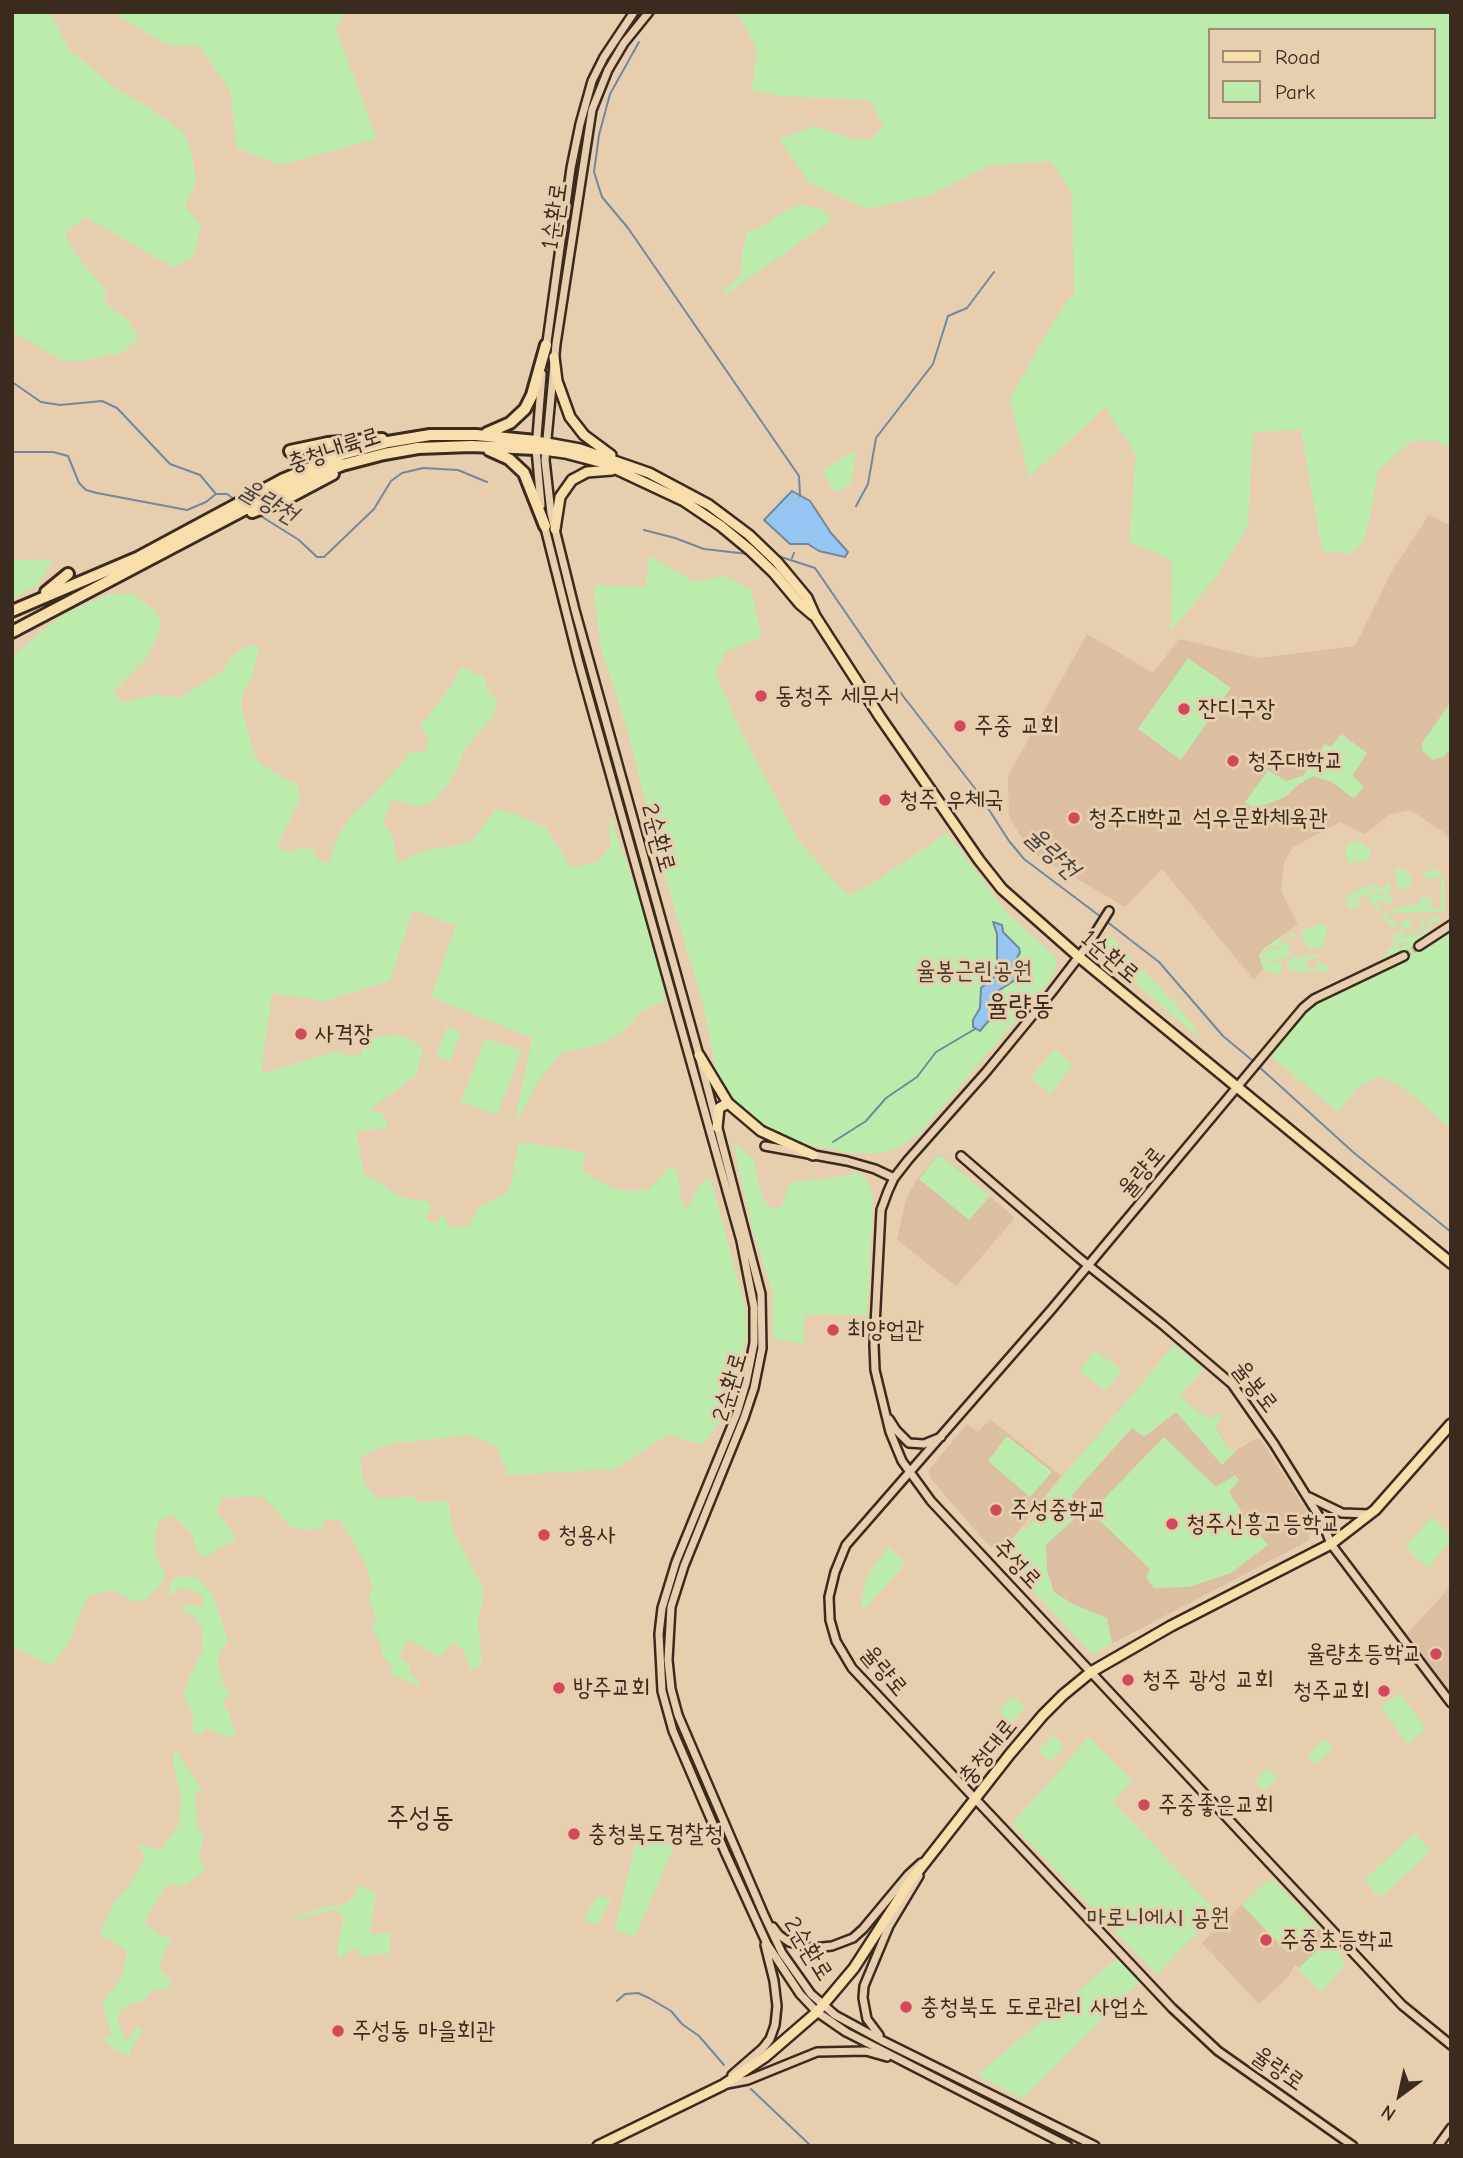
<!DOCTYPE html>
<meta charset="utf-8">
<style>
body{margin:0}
#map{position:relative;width:1463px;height:2158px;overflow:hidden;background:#e7ceaf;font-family:"Comic Neue",sans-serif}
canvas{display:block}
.frame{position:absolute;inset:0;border:14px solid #3b2a1e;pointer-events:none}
.legend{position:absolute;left:1208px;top:28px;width:228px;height:91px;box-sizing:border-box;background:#e7ceaf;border:2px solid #a28c75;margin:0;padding:9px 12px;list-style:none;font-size:21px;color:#3b2a1e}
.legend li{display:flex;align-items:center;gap:14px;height:35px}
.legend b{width:35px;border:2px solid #a28c75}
.north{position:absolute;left:1365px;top:2060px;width:70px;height:70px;-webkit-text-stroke:5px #e7ceaf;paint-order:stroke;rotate:213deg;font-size:19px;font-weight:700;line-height:28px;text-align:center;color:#3b2a1e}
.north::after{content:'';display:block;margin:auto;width:24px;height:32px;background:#3b2a1e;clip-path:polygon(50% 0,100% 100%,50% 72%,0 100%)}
</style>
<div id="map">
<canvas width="1463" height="2158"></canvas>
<div class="frame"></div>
<ul class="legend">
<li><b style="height:9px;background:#f8deab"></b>Road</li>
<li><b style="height:19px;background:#bcecab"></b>Park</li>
</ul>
<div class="north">N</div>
</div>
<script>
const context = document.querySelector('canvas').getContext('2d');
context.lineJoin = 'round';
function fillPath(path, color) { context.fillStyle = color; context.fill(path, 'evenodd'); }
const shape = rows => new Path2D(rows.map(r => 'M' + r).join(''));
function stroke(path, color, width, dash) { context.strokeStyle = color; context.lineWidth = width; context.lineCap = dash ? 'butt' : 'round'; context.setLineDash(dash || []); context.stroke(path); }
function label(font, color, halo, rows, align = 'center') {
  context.font = font + ' "Comic Neue","Poor Story",sans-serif'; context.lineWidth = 6; context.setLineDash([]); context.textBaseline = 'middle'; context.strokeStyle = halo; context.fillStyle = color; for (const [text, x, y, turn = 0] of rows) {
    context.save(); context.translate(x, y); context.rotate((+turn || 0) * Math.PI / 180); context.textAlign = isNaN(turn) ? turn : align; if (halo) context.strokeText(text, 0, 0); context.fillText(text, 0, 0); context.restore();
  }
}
fillPath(shape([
 [1429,515,1451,526,1451,840,1442,831,1410,810,1390,814,1364,834,1340,822,1293,847,1284,862,1281,891,1298,924,1264,948,1259,955,1263,968,1254,980,1162,869,1125,907,1030,851,1009,816,1008,776,1087,634,1153,673,1179,639,1259,658,1355,646,1392,571],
 [939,1153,1013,1216,1014,1219,956,1286,897,1240,906,1199,916,1181],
 [1181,1393,1187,1403,1208,1418,1222,1414,1216,1427,1229,1449,1237,1450,1257,1438,1262,1441,1312,1519,1308,1541,1092,1654,1005,1561,1120,1408,1125,1405],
 [990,1419,1061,1476,1000,1554,984,1540,931,1479,928,1471,967,1424,978,1432],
 [1451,1586,1451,1694,1407,1634],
 [1274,1880,1319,1929,1330,1938,1299,1968,1295,1965,1287,1978,1259,2004,1202,1943,1267,1881]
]), '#dcbea0');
fillPath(shape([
 [12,12,50,12,69,50,118,90,148,107,184,133,192,154,196,182,185,206,201,226,194,257,174,268,86,217,65,233,72,250,107,291,104,295,109,306,128,320,139,337,124,352,81,361,63,361,12,331],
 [111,12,345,12,336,29,377,139,279,165,237,148,230,91,200,47,166,44],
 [732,12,1451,12,1451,449,1434,440,1411,442,1378,470,1370,520,1363,544,1349,554,1322,551,1301,430,1253,432,1248,526,1218,575,1171,631,1172,560,1129,542,1136,454,1105,408,1029,477,1010,399,1054,320,1074,293,1072,193,1051,161,987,166,931,195,867,209,809,183,779,139,815,126,848,138,870,140,884,126,869,100,779,96,752,90,757,49,742,19],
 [1209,30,1433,30,1433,117,1209,117],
 [805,205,821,209,833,219,723,296,724,291,740,275,743,248,747,232,763,226,790,208],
 [853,451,856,452,852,479,850,485,836,492,824,474,824,470],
 [649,556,694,582,725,576,751,590,762,637,725,652,716,674,742,734,801,844,848,895,870,885,947,833,1007,913,1055,956,1057,969,1049,981,943,1106,918,1135,903,1145,886,1152,868,1154,850,1153,796,1142,769,1130,724,1095,716,1071,703,1003,660,860,628,732,601,648,593,585,646,587],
 [53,559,39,584,12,599,12,561],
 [131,593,156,611,162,625,148,656,115,690,116,698,124,702,155,695,180,698,222,671,232,657,247,646,259,646,253,675,242,695,241,705,254,754,262,765,298,786,300,799,278,844,282,849,292,852,301,847,313,850,318,860,328,864,338,835,352,815,364,805,410,753,427,751,428,737,420,727,454,682,461,667,484,677,486,689,498,701,494,715,463,751,459,766,450,781,436,799,421,807,391,800,383,822,393,838,397,863,426,850,462,844,472,840,497,809,510,812,546,828,572,868,598,862,611,846,610,814,640,902,664,981,664,1001,641,1012,624,1031,600,1044,561,1053,537,1083,522,1112,515,1121,532,1038,431,997,456,926,413,910,390,981,325,1001,272,993,261,1074,337,1051,345,1055,361,1055,364,1039,397,1035,412,1040,423,1050,416,1076,369,1110,383,1114,387,1122,386,1129,359,1130,357,1138,364,1173,401,1197,430,1202,429,1205,431,1206,426,1219,437,1224,441,1215,446,1218,449,1227,468,1227,479,1207,507,1192,511,1183,519,1142,585,1152,582,1170,596,1180,615,1189,632,1191,649,1189,668,1168,678,1170,680,1197,685,1209,693,1199,698,1186,710,1176,745,1306,747,1333,737,1384,720,1422,705,1442,698,1444,669,1434,615,1469,508,1475,497,1447,471,1435,389,1444,360,1457,364,1484,377,1499,412,1496,420,1503,448,1501,453,1531,484,1589,478,1624,482,1666,470,1670,464,1649,452,1643,440,1657,408,1639,400,1655,403,1661,409,1665,410,1674,418,1681,418,1686,399,1677,390,1675,392,1665,384,1659,379,1638,372,1631,376,1617,369,1599,373,1588,362,1557,340,1520,326,1519,320,1529,306,1530,291,1527,262,1496,224,1498,216,1511,237,1539,203,1558,195,1547,193,1535,172,1515,158,1521,155,1541,156,1556,165,1573,162,1583,147,1599,136,1602,112,1590,87,1597,67,1646,51,1666,12,1646,12,656,65,613,108,595],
 [1188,658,1231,688,1181,760,1138,729],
 [1451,702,1451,748,1444,757,1432,760,1422,750,1422,743],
 [1341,734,1367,753,1352,776,1364,786,1354,799,1332,782,1313,776,1298,785,1285,797,1254,809,1245,802,1268,770,1286,781,1303,776,1325,744,1331,747],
 [1359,841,1370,850,1370,858,1367,861,1349,863,1345,851,1347,844],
 [1397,868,1404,869,1412,880,1412,883,1405,889,1398,890,1395,871],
 [1437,869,1444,880,1445,909,1442,912,1388,913,1388,920,1397,920,1394,929,1392,928,1381,915,1407,905,1421,904,1420,898,1436,897,1431,899,1431,908,1441,909,1441,877,1427,879,1423,873],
 [1390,883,1391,889,1386,893,1371,889,1359,899,1347,902,1348,906,1349,902,1360,901,1352,908,1360,903,1368,892,1373,890,1391,895,1392,898,1374,891,1370,892,1392,899,1392,904,1388,905,1383,899,1376,903,1381,910,1379,912,1368,898,1367,894,1360,904,1356,908,1352,909,1347,907,1346,898,1349,893,1356,893,1360,888,1378,884,1379,888,1386,887,1386,884],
 [1443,916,1438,922,1434,921,1429,927,1428,931,1409,932,1413,930,1412,924,1407,928,1399,929,1399,926,1403,926,1402,920,1411,919,1415,930,1421,930,1420,917,1423,917,1423,930,1427,930,1428,919],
 [1321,924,1325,924,1327,930,1323,947,1310,949,1302,938,1303,929],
 [1406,931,1406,935,1397,937,1396,948,1409,944,1404,942,1397,946,1399,937,1407,937,1409,934,1418,937,1419,934,1429,933,1418,943,1419,949,1424,950,1451,932,1451,1129,1405,1089,1380,1076,1358,1087,1338,1112,1270,1055,1309,1010,1320,1002,1401,963,1404,959,1403,954,1400,953,1379,961,1383,959,1383,956,1380,957,1388,954,1388,949,1392,948,1395,933],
 [1290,933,1293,933,1296,938,1292,936,1285,940,1290,947,1287,950,1290,954,1293,953,1285,959,1277,958,1269,962,1265,960,1265,951,1278,949],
 [1108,934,1179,1007,1191,1022,1200,1039,1103,955,1102,943],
 [1284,935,1279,946,1269,947,1262,954,1263,960,1270,963,1281,960,1282,969,1279,975,1268,972,1263,968,1259,955,1265,948],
 [1304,951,1307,956,1320,955,1320,957,1306,960,1308,970,1317,969,1317,964,1326,963,1329,973,1322,970,1307,973,1288,969,1287,961,1295,956,1298,959,1303,956],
 [447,1027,461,1032,450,1061,436,1056],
 [485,1038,522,1051,497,1115,461,1102],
 [1054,1049,1073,1065,1050,1094,1031,1078],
 [735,1142,754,1160,761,1194,769,1207,781,1208,790,1183,852,1175,855,1171,863,1177,870,1186,873,1197,867,1315,804,1315,804,1344,773,1339,773,1295,754,1234,735,1154],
 [939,1154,990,1196,969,1220,919,1179],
 [1174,1345,1204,1370,1181,1393,1187,1403,1208,1418,1222,1414,1216,1428,1229,1449,1237,1450,1222,1465,1176,1412,1144,1437,1132,1428,1071,1496,1085,1509,1046,1545,1047,1570,1054,1592,1073,1604,1107,1618,1112,1644,1092,1654,1005,1561,1003,1552,1021,1529,1025,1530,1039,1515,1038,1506],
 [1095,1350,1122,1370,1106,1391,1079,1371],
 [1007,1436,1052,1472,1030,1497,988,1461],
 [1164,1437,1216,1487,1235,1475,1239,1480,1229,1492,1244,1516,1268,1545,1231,1573,1189,1587,1154,1588,1146,1578,1150,1569,1091,1512],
 [1432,1517,1451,1535,1451,1540,1428,1568,1405,1547],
 [889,1547,905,1564,865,1609,861,1608,865,1582,872,1568],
 [180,1576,197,1577,211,1592,222,1621,228,1641,221,1649,218,1662,223,1685,231,1694,224,1699,223,1706,229,1712,232,1724,237,1735,227,1737,206,1728,202,1733,192,1734,193,1712,185,1701,184,1690,203,1650,202,1629,196,1618,184,1612,179,1605,203,1606,203,1596,192,1589,177,1588,172,1595,168,1593,171,1583],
 [1156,1668,1169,1683,1158,1692,1145,1677],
 [1400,1693,1426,1729,1408,1745,1381,1707],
 [1013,1696,1025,1708,1011,1723,998,1711],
 [1052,1735,1065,1746,1050,1762,1038,1751],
 [1089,1737,1133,1781,1113,1802,1217,1912,1157,1975,1012,1824],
 [1324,1739,1333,1748,1316,1764,1308,1755],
 [175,1749,204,1793,197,1790,195,1799,198,1828,204,1835,199,1855,205,1870,186,1885,166,1885,145,1920,146,1924,157,1933,171,1939,158,1966,171,1981,168,1990,153,1989,142,2002,130,2004,119,2012,117,2018,123,2037,128,2041,137,2026,142,2030,130,2051,130,2057,114,2049,102,2039,112,2037,102,2003,123,1975,127,1951,99,1933,115,1902,131,1884,145,1857,137,1845,163,1850,163,1845,179,1825,181,1797,173,1764],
 [1268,1768,1278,1779,1264,1791,1254,1780],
 [1414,1833,1431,1851,1380,1898,1364,1880],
 [637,1835,674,1847,635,1937,615,1930],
 [1274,1880,1319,1929,1294,1951,1286,1951,1242,1905,1267,1881],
 [357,1885,376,1893,370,1934,390,1933,390,1953,359,1957,358,1949,349,1951,339,1959,337,1948,344,1918,342,1914,334,1909,292,1921,293,1918,327,1906,339,1906,349,1902,355,1894],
 [597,1896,601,1899,603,1896,611,1900,596,1926,584,1919],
 [1330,1938,1346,1964,1321,1992,1298,1969],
 [1118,1958,1140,1981,1023,2099,977,2075]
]), '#bcecab');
const water = shape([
 [792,491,810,501,831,533,848,552,845,557,819,551,808,544,790,544,764,520,792,491],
 [993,922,1002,925,1003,932,1019,948,1020,952,1015,962,1015,980,998,991,990,1019,980,1031,973,1027,973,1020,980,1008,981,988,994,977,997,962,997,934,993,922]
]);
fillPath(water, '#95c6f1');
stroke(water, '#71889d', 2);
stroke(shape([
 [639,42,610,94,599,135,594,172,602,197,628,228,799,476,800,496],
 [12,382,41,402,60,405,102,401,117,408,170,464,200,475,216,494],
 [12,452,53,452,68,456,79,483,86,490,97,493,187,510,206,502,216,494,227,494,237,501],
 [856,506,868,484,876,438,933,364,948,316,967,308,994,272],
 [259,515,299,540,317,557,324,557,374,509,391,481,402,473,423,468,458,470,487,482],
 [644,530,675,538,704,549,748,554],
 [778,556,815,568,903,696,977,791,1009,841,1024,859,1101,917],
 [792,558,794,553],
 [1106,921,1159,962,1223,1036,1253,1061],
 [1257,1065,1353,1152,1451,1232],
 [833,1142,866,1121,886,1098,917,1077,936,1052,975,1029],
 [617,2001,625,1994,638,1993,649,1998,671,2011,682,2024,699,2036,724,2065],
 [751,2089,811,2146]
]), '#71889d', 2);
stroke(shape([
 [1404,956,1419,946]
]), '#c5ad92', 7, [7, 3.5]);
const minor = shape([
 [649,12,624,43,608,70,592,110,556,344,545,460,551,513,575,610,699,1055,761,1294,762,1348,754,1388,744,1418,684,1566,671,1607,668,1660,671,1689,678,1715,764,1915,782,1953,811,1994,835,2015,881,2040,1095,2146],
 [546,349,571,168,580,124,592,81,604,57,634,12],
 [541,505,536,449,542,374],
 [544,524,579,663,741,1241,754,1307,754,1343,746,1383,737,1413,676,1562,662,1608,659,1634,662,1691,673,1731,725,1852,767,1944,800,1994,817,2012,846,2032,1068,2146],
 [1109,911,1087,946,1051,993,986,1072,908,1160,894,1178,888,1191,881,1210,874,1345,875,1370,890,1432,902,1461,931,1501,1402,2005,1451,2045],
 [1419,946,1451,925],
 [765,1146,847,1161,875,1169,894,1178],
 [961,1156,1079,1258,1163,1325,1232,1384,1274,1444,1322,1521,1331,1544,1451,1703],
 [889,1419,896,1430,909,1443,924,1444,941,1437],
 [1309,1497,1342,1513,1370,1514],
 [773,1927,779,1935,789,1942,812,1948,832,1946,853,1938,863,1929,908,1875,921,1863],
 [879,2035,867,2019,863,1998,864,1986,889,1926,919,1876],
 [732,2075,763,2048,770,2039,775,2025,777,2006,774,1981,765,1945],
 [727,2084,748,2080,817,2052,866,2051,887,2057],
 [1353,2146,1218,2051,1172,2008,852,1668,836,1641,830,1620,829,1597,835,1572,846,1545,1051,1310,1303,1008,1314,999,1404,956],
 [1438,2146,1451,2128]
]);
const major = shape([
 [554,357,557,381,570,417,584,435,611,455],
 [536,441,580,449,649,473,709,505,749,535,777,562,807,598,815,616,880,717,979,860,1002,889,1079,957,1451,1263],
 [536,449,565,453,603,463,684,501,721,526,750,550,774,573,800,604,813,615],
 [555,529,560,497,572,480,587,472,612,470],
 [699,1055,728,1103,761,1131,813,1155],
 [717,1127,719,1108,728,1103],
 [598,2146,723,2085,765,2057,817,2012,854,1968,909,1883,1010,1754,1043,1715,1063,1695,1091,1672,1171,1626,1331,1544,1375,1510,1451,1424]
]);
const highway = shape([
 [487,433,510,423,525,409,532,395,546,345],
 [489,450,509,459,524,473,545,526],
 [290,451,328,443,382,439],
 [252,512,284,500,333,474],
 [46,592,68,574],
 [12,611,139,557,284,479,343,454,388,442,430,435,476,435,536,441],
 [12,632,287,487,342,465,384,454,418,448,471,446,536,449]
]);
stroke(minor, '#3b2a1e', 12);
stroke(major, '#3b2a1e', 14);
stroke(highway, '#3b2a1e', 16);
stroke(minor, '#e7ceaf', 7);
stroke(major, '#f8deab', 9);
stroke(highway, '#f8deab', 10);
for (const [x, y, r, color] of [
 [761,696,7,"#d1495b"],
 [1184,709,7,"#d1495b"],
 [960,726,7,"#d1495b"],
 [1233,761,7,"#d1495b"],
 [885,800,7,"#d1495b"],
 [1074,818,7,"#d1495b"],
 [301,1034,7,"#d1495b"],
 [833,1330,7,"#d1495b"],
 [996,1510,7,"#d1495b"],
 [1172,1524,7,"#d1495b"],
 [544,1535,7,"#d1495b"],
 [1436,1654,7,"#d1495b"],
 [1128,1680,7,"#d1495b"],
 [559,1688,7,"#d1495b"],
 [1384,1691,7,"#d1495b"],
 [1144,1805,7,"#d1495b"],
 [574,1834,7,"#d1495b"],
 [1266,1940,7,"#d1495b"],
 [906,2007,7,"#d1495b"],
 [338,2031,7,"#d1495b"]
]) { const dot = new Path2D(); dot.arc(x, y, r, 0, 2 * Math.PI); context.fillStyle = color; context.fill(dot); stroke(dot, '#e7ceaf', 2.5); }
label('24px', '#3b2a1e', '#e7ceaf', [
 ["1순환로",555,216,-82],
 ["충청내륙로",334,450,-18],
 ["2순환로",658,838,74],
 ["1순환로",1110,957,40],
 ["율량로",1142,1172,-50],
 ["2순환로",730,1387,-74],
 ["율봉로",1255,1387,52],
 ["주성로",1017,1564,47],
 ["율량로",884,1671,50],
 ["충청대로",988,1752,-51],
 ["2순환로",808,1949,58],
 ["율량로",1278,2069,35]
]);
label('24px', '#3b2a1e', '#e7ceaf', [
 ["동청주 세무서",775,696],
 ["잔디구장",1198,709],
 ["주중 교회",974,726],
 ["청주대학교",1247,761],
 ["청주 우체국",899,800],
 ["청주대학교 석우문화체육관",1088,818],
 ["사격장",315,1034],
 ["최양업관",847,1330],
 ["주성중학교",1010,1510],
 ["청주신흥고등학교",1186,1524],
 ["청용사",558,1535],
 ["율량초등학교",1422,1654,"right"],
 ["청주 광성 교회",1142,1680],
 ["방주교회",573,1688],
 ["청주교회",1370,1691,"right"],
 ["주중좋은교회",1158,1805],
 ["충청북도경찰청",588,1834],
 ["주중초등학교",1280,1940],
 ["충청북도 도로관리 사업소",920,2007],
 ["주성동 마을회관",352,2031]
], 'left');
label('24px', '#483d2c', '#e7ceaf', [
 ["율봉근린공원",974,971],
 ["마로니에시 공원",1158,1918]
]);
label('italic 26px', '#48413e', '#e7ceaf', [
 ["율량천",268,502,30],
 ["율량천",1052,853,43]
]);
label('28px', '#3b2a1e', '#e7ceaf', [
 ["율량동",1020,1006],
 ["주성동",420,1818]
]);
</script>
